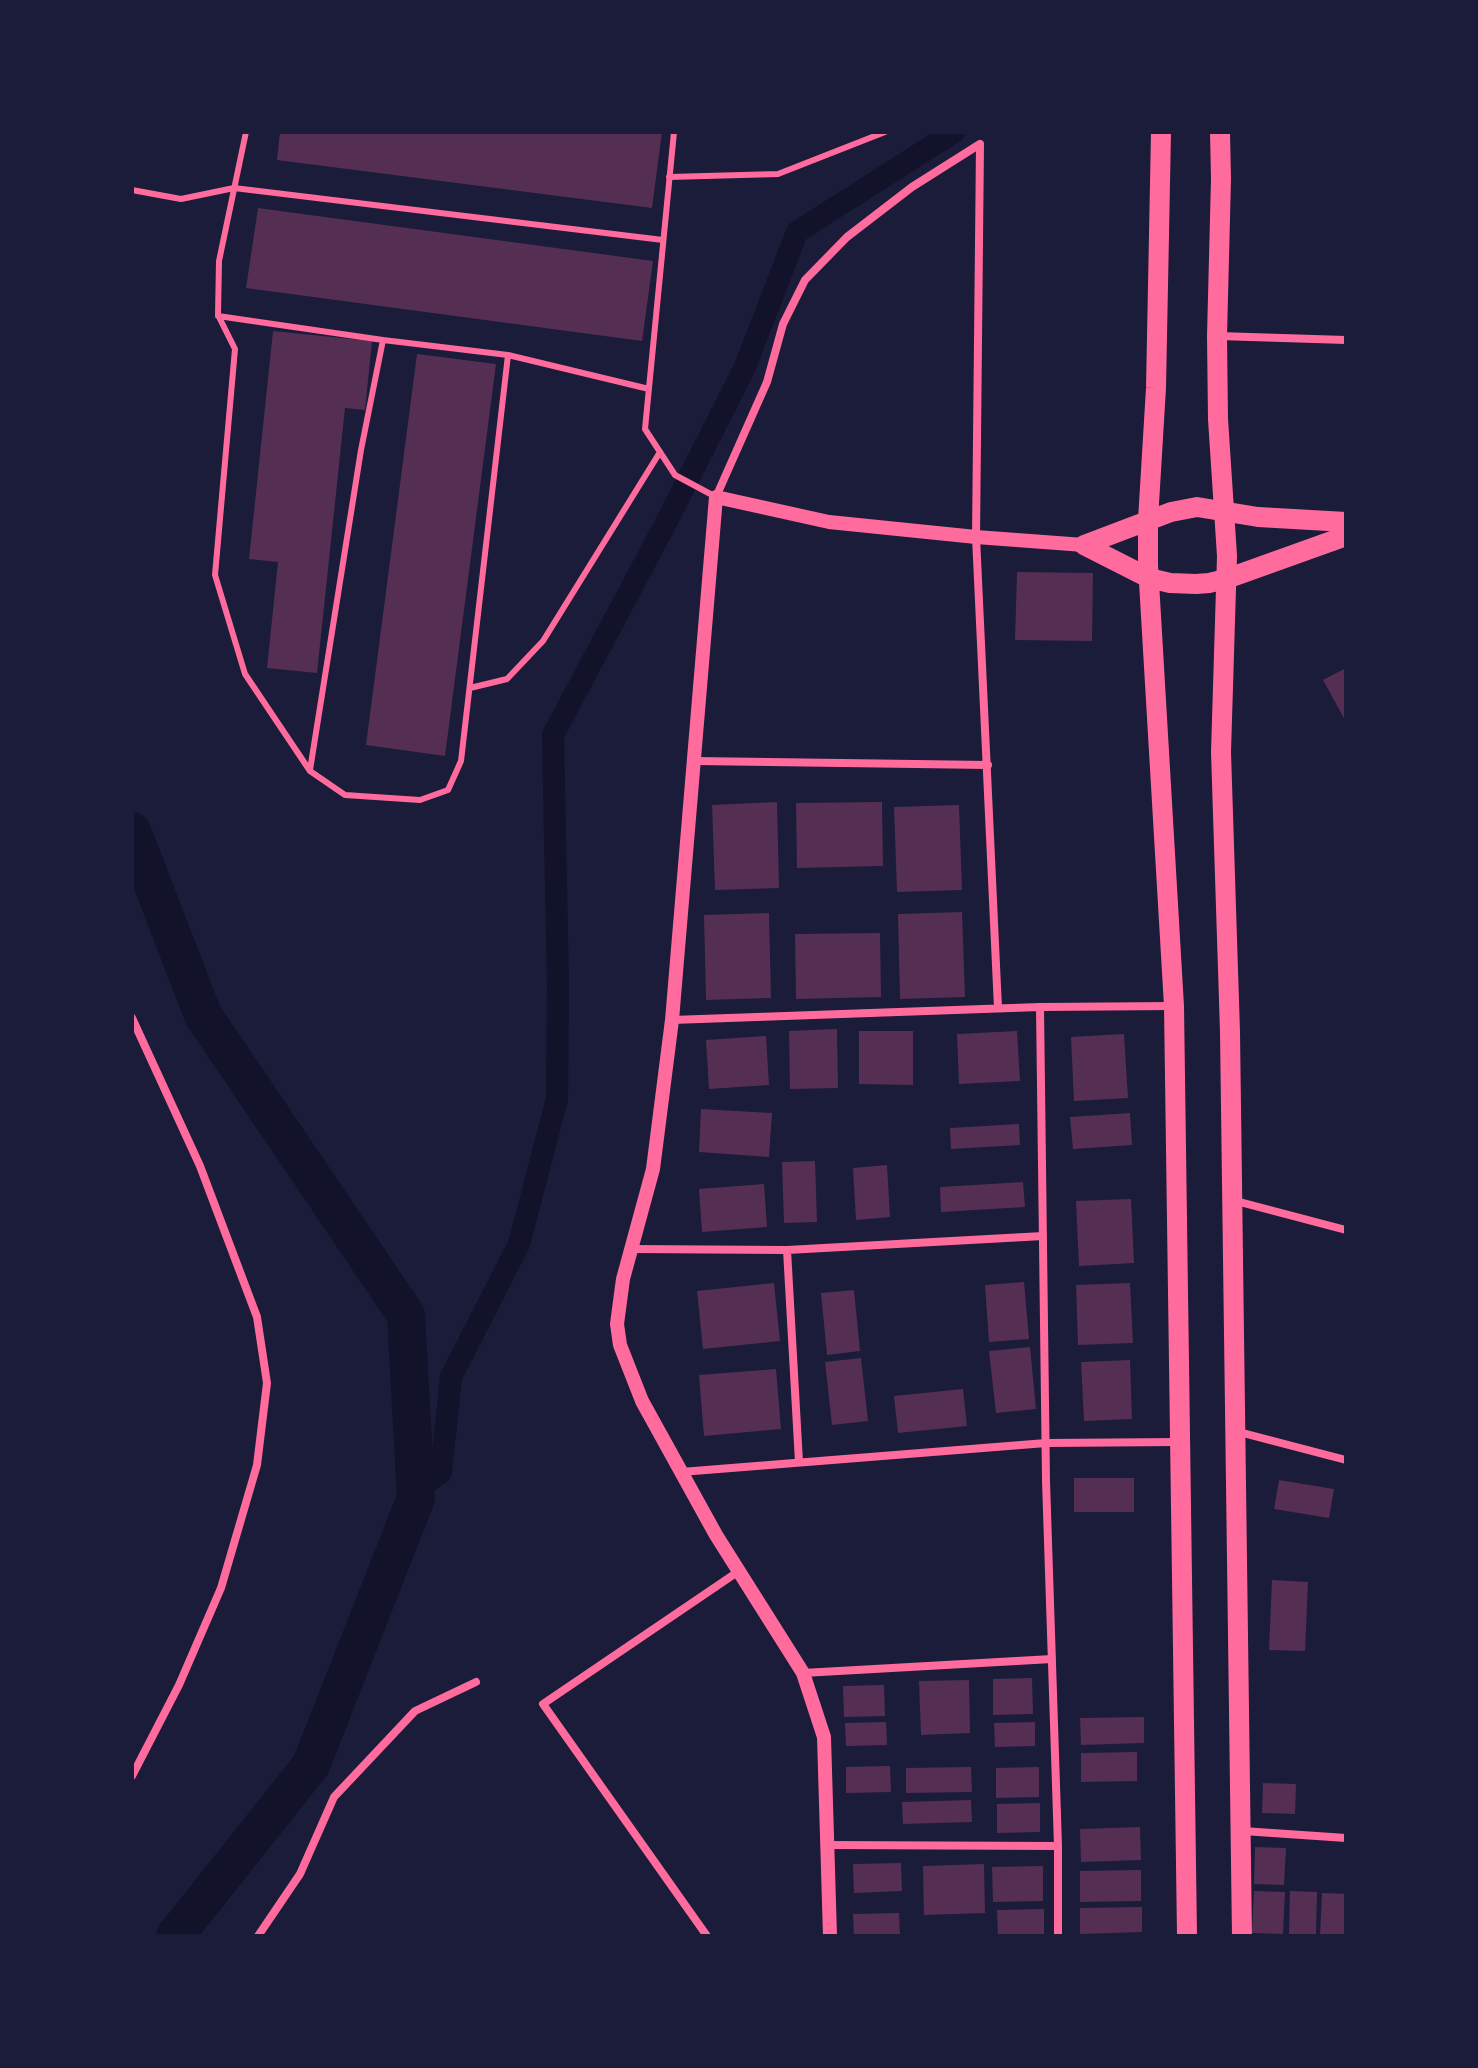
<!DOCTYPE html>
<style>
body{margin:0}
#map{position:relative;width:1478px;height:2068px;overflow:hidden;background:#1b1b3a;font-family:Overpass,sans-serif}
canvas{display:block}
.frame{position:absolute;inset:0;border:134px solid #1b1b3a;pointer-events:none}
</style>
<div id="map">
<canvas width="1478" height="2068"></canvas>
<div class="frame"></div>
</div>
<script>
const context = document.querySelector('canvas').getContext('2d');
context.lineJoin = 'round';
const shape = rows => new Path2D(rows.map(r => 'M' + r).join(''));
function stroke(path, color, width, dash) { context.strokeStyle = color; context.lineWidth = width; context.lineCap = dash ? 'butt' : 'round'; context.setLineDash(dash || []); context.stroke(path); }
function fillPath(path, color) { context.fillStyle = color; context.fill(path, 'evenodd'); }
stroke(shape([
 [416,1490,441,1472,451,1377,519,1244,557,1099,558,985,553,735,667,521,745,367,797,232,954,132]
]), '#12122b', 22);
stroke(shape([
 [132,831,203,1015,406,1315,416,1498,311,1765,175,1936]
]), '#12122b', 38);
fillPath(shape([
 [280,132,662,132,652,208,277,160],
 [258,208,653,261,642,341,246,288],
 [273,331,372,341,365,410,345,408,317,673,267,668,278,562,249,559],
 [417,354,496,364,445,756,366,745],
 [1017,572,1093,573,1092,641,1015,640],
 [1346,668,1346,722,1323,680],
 [777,802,779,888,715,890,712,805],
 [882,802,883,866,797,868,796,803],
 [959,805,962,890,897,892,894,807],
 [962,912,965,997,900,999,898,914],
 [769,913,771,998,706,1000,704,915],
 [880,933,881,997,796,999,795,934],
 [837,1029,838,1088,790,1089,789,1031],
 [859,1031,913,1031,913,1085,859,1084],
 [1017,1031,1020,1081,959,1084,957,1034],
 [1124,1034,1128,1098,1074,1101,1071,1037],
 [766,1036,769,1085,709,1089,706,1040],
 [701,1109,772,1113,769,1157,699,1152],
 [1130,1113,1132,1145,1073,1149,1070,1117],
 [1019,1124,1020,1145,951,1149,950,1128],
 [815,1161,817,1222,784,1223,782,1162],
 [887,1165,890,1217,856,1220,853,1168],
 [1023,1182,1025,1207,941,1212,940,1187],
 [764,1184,767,1227,702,1232,699,1189],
 [1131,1199,1134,1263,1079,1266,1076,1201],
 [1024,1282,1029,1339,989,1342,985,1285],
 [774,1283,780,1341,703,1349,697,1291],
 [1130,1283,1133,1343,1078,1345,1076,1285],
 [854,1290,860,1351,827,1355,821,1293],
 [1030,1347,1036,1409,996,1413,989,1351],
 [861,1358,868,1421,832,1425,825,1362],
 [1130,1360,1132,1419,1084,1421,1081,1362],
 [776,1369,781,1429,704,1436,699,1375],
 [963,1389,967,1426,898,1433,894,1396],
 [1074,1478,1134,1478,1134,1512,1074,1512],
 [1279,1480,1334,1489,1329,1518,1274,1509],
 [1272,1580,1308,1582,1305,1651,1269,1650],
 [1032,1678,1033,1714,993,1715,993,1679],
 [969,1680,970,1733,921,1735,919,1681],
 [884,1685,885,1716,844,1717,843,1686],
 [1144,1717,1144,1743,1081,1745,1080,1718],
 [886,1722,887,1745,846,1746,845,1723],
 [1035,1722,1035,1746,995,1747,994,1723],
 [1137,1752,1137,1781,1081,1782,1081,1753],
 [890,1766,891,1792,846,1793,846,1767],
 [971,1767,972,1792,906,1793,906,1768],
 [1039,1767,1039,1797,996,1798,996,1768],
 [1263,1783,1296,1784,1295,1814,1262,1813],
 [971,1800,972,1822,903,1824,902,1802],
 [1040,1803,1040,1832,997,1833,997,1804],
 [1140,1827,1141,1860,1081,1862,1080,1829],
 [1255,1847,1286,1848,1284,1885,1254,1884],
 [901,1863,902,1891,854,1893,853,1864],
 [984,1864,985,1913,924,1915,923,1866],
 [1043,1866,1043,1901,993,1902,992,1867],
 [1141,1870,1141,1901,1080,1902,1080,1871],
 [1254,1891,1285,1892,1283,1934,1252,1933],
 [1290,1891,1317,1892,1316,1935,1289,1934],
 [1322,1893,1346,1894,1346,1935,1320,1935],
 [1142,1907,1142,1932,1080,1934,1080,1908],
 [1044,1909,1044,1936,998,1936,997,1910],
 [899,1913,900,1936,854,1936,853,1914]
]), '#542f53');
stroke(shape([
 [246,132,219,261,218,315,235,349,215,575,245,674,310,771,345,795,420,800,448,790,461,761,508,355,649,389],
 [674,132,645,429,675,475,716,497],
 [669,177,778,174,885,132],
 [132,190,181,199,234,188,663,240],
 [218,316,383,340,508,355],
 [470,688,507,679,543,641,660,452],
 [310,770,361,450,383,340]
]), '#ff6b9d', 6);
stroke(shape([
 [980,144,976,537,998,1008],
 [1218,336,1346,340],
 [716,497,767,382,783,324,805,280,847,237,912,187,980,144],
 [695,761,988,765],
 [1040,1007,1046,1481,1058,1846,1058,1936],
 [132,1018,200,1166,257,1317,267,1383,257,1465,221,1588,179,1685,132,1776],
 [672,1020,1040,1007,1173,1006],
 [1232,1200,1346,1230],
 [632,1249,787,1250,1043,1236],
 [787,1250,799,1462],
 [1235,1431,1346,1460],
 [681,1472,1046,1443,1179,1442],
 [803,1673,1052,1659],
 [1243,1831,1346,1838],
 [827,1845,1058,1846],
 [258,1936,300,1874,334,1797,415,1711,476,1682],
 [707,1936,543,1704,739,1571]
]), '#ff6b9d', 8);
stroke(shape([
 [830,1936,824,1737,803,1673,716,1535,642,1401,620,1345,617,1324,623,1279,653,1169,672,1020,716,497,829,522,976,537,1084,545]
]), '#ff6b9d', 14);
stroke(shape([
 [1161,132,1156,388,1148,520,1148,565,1174,1006,1187,1936],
 [1220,132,1221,179,1217,336,1218,419,1227,556,1221,752,1230,1032,1242,1936],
 [1084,545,1149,578,1170,583,1196,584,1209,583,1226,579,1346,536],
 [1084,545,1171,512,1197,507,1258,517,1346,522]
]), '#ff6b9d', 20);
</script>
